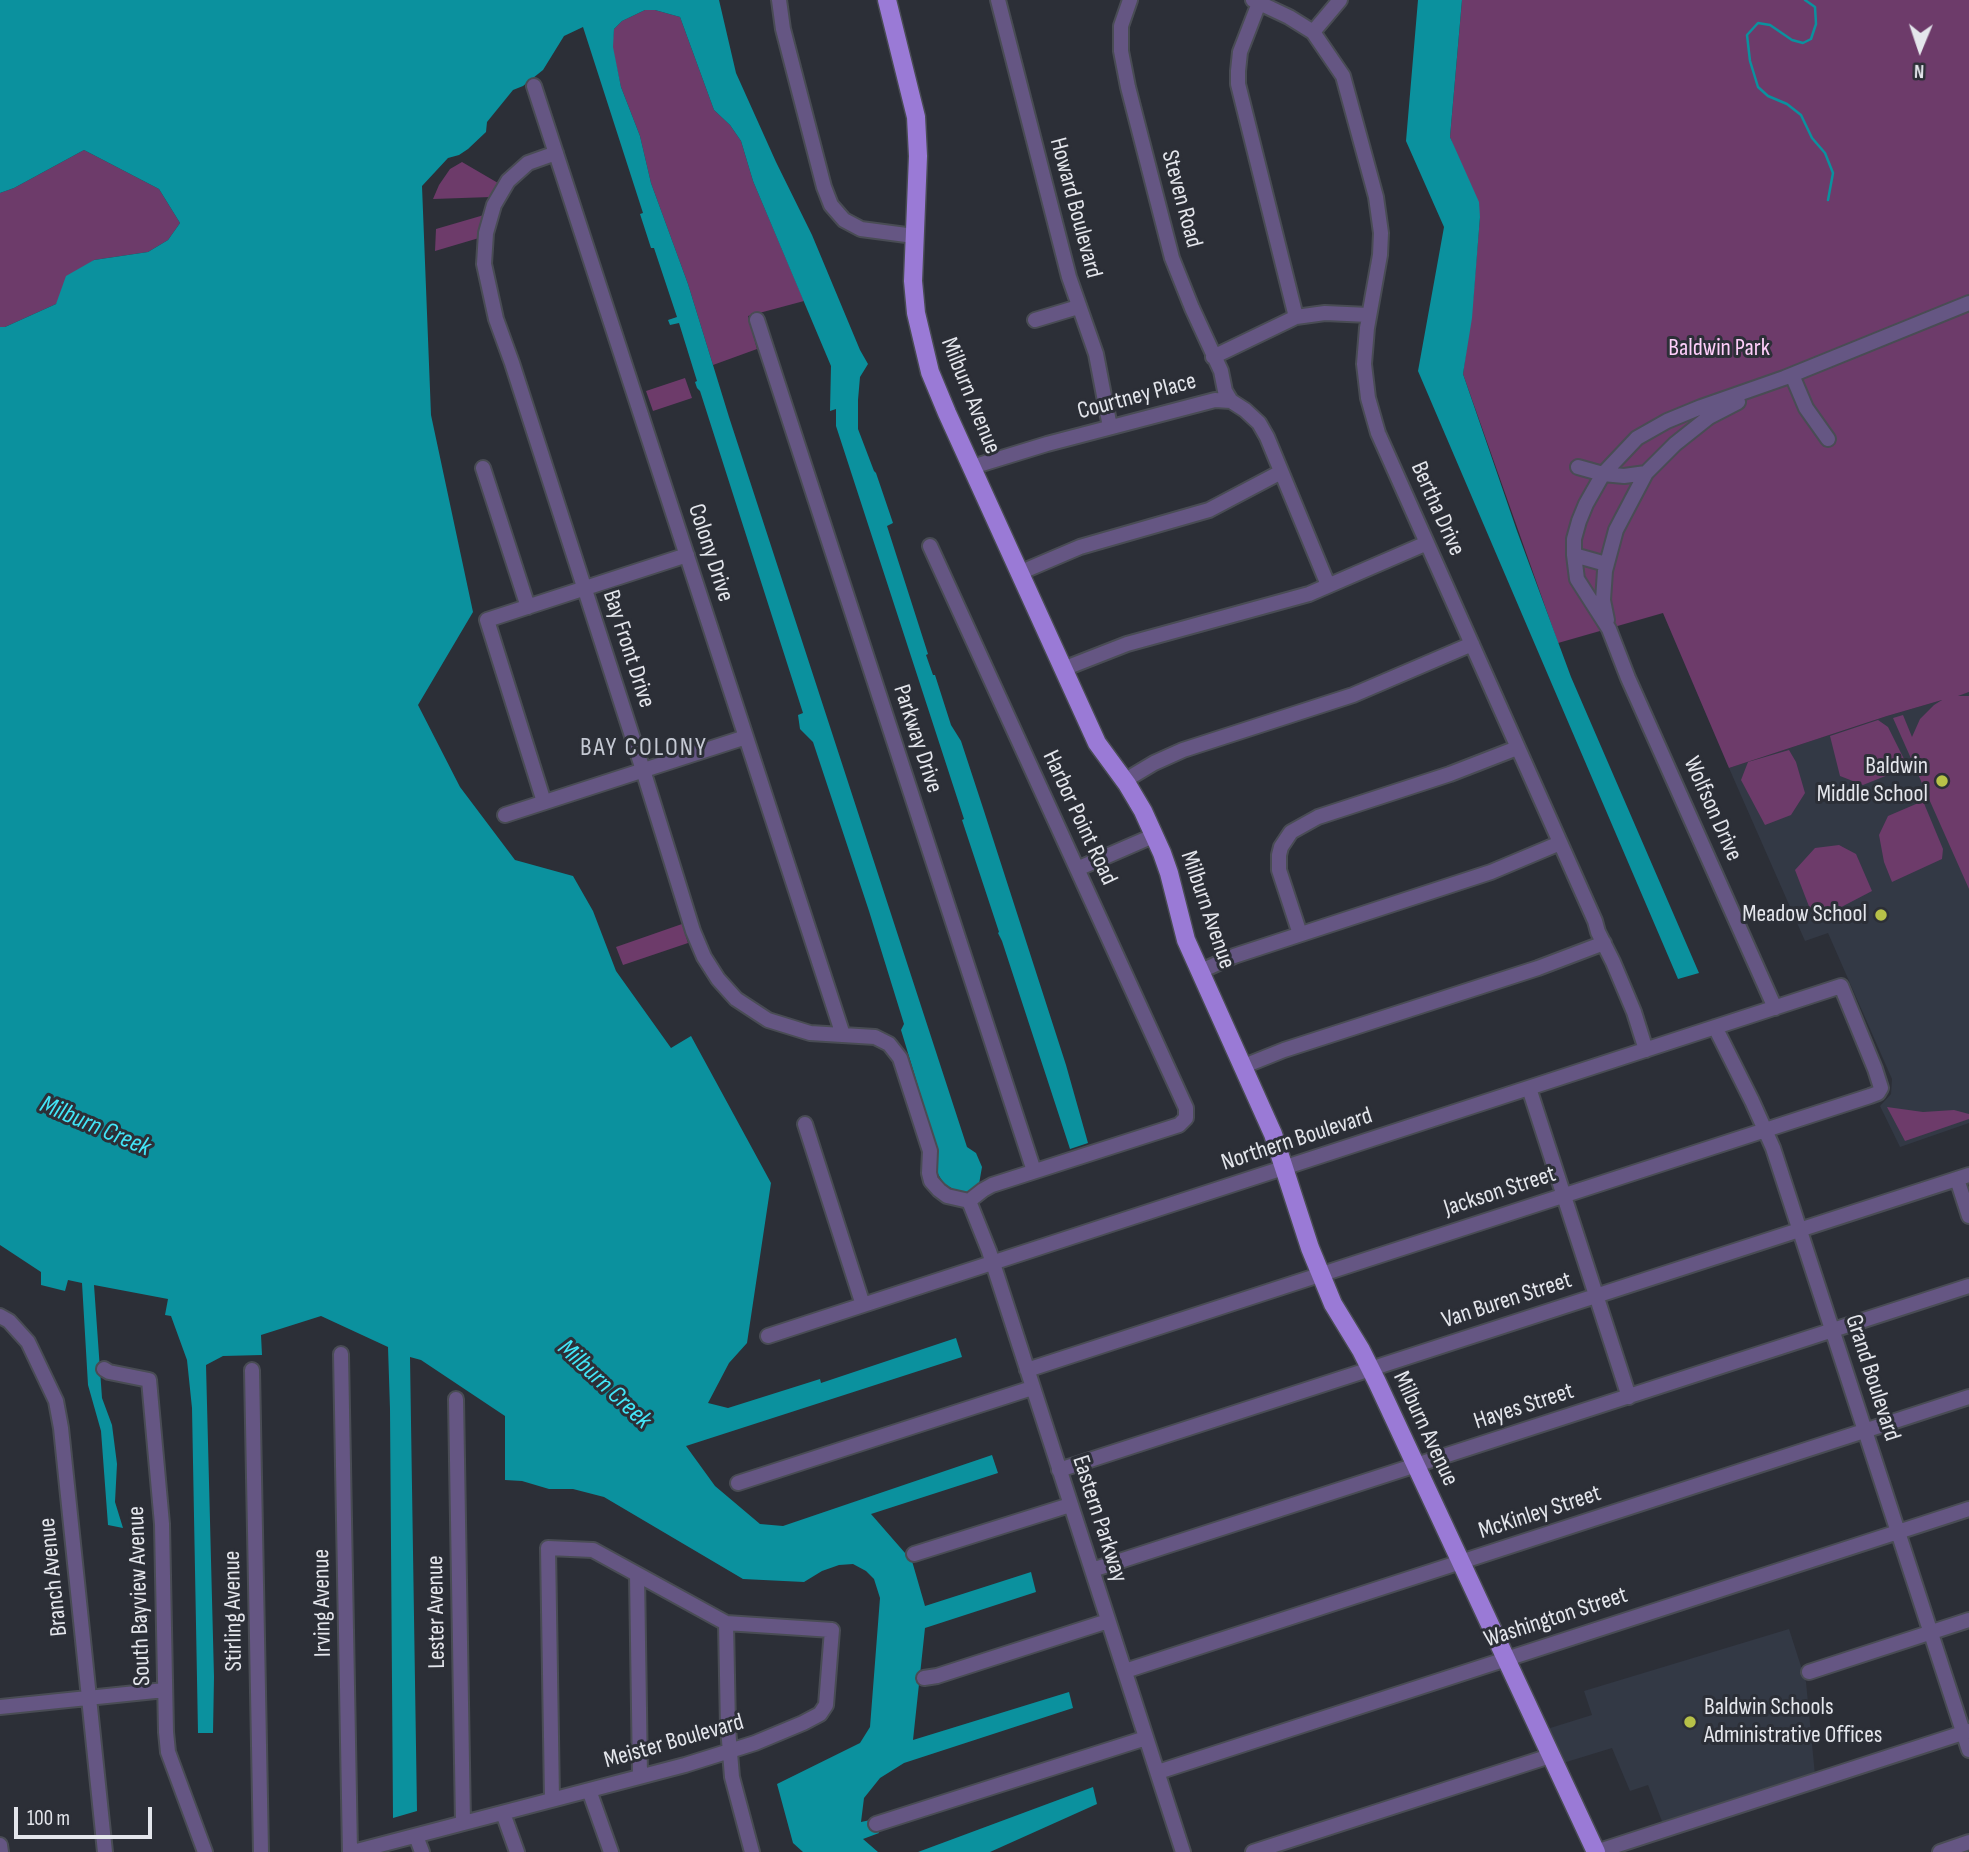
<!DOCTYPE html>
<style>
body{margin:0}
#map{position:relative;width:1969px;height:1852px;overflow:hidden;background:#2c2f37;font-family:"Sofia Sans Condensed",sans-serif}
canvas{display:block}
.north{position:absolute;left:1885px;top:14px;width:70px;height:70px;-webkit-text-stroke:5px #2c2f37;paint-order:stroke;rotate:182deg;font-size:19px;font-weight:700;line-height:28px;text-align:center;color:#e4e6ec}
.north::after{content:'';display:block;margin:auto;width:24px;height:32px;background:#e4e6ec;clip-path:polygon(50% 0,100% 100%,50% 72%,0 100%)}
.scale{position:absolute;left:14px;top:1807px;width:138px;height:32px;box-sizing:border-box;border:4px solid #e4e6ec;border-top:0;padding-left:9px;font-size:21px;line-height:24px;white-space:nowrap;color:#e4e6ec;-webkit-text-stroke:5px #2c2f37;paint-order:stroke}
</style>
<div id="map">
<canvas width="1969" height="1852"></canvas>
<div class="north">N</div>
<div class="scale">100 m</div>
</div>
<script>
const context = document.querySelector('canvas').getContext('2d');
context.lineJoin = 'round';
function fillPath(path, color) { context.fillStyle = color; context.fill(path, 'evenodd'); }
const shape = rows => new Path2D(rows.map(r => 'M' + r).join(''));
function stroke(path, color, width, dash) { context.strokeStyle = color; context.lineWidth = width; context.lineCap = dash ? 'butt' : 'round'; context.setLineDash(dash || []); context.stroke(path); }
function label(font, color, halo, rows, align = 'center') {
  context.font = font + ' "Sofia Sans Condensed",sans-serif'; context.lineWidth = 6; context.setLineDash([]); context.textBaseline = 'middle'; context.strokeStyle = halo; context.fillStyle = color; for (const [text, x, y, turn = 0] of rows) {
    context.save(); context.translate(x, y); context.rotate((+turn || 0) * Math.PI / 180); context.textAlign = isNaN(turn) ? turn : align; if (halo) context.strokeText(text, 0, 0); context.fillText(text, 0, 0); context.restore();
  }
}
fillPath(shape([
 [1969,692,1969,1123,1900,1147,1880,1106,1891,1094,1892,1079,1828,933,1805,941,1729,768,1887,716],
 [1789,1629,1806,1682,1815,1775,1663,1824,1648,1785,1630,1791,1612,1748,1563,1763,1547,1729,1592,1715,1584,1691]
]), '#333945');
fillPath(shape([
 [1462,0,1969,0,1969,692,1958,696,1969,696,1969,889,1893,718,1903,715,1912,737,1920,719,1934,705,1942,700,1887,716,1729,768,1663,613,1558,643,1463,374,1473,299,1480,217,1450,137],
 [645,10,655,10,680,17,714,110,730,125,741,141,753,181,804,301,748,316,757,349,713,365,688,284,651,183,640,136,621,87,612,47,614,29,622,21],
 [84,150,159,189,180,223,168,240,148,252,94,260,56,304,5,327,0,327,0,193,14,188],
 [462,162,498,183,491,197,433,199,439,185,450,169],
 [484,215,479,238,435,251,436,229],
 [685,378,692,398,653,411,646,391],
 [1878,720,1888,727,1908,767,1863,785,1840,776,1830,736],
 [1789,750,1796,762,1805,793,1791,815,1765,825,1741,780,1748,762],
 [1923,801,1943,849,1942,859,1892,882,1884,862,1879,835,1888,816],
 [1839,845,1856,854,1872,891,1826,915,1810,909,1795,870,1815,848],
 [682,924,688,943,623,965,616,947],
 [1887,1107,1923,1112,1954,1110,1969,1114,1969,1119,1905,1141]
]), '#6d3b6a');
fillPath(shape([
 [0,0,719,0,736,73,776,162,812,235,860,350,868,364,860,377,858,400,858,429,874,471,876,473,893,523,887,526,928,654,926,655,933,675,935,675,951,725,961,741,984,811,1066,1065,1088,1143,1070,1149,1002,941,998,933,999,932,962,820,964,819,836,426,836,409,830,411,831,366,753,181,741,141,730,125,714,110,680,17,655,10,645,10,622,21,614,29,613,47,621,87,640,136,651,183,688,284,729,417,967,1147,976,1153,982,1167,979,1184,968,1192,957,1191,944,1184,938,1174,938,1152,901,1030,904,1024,869,911,813,742,800,729,798,715,803,713,700,391,697,388,695,382,697,381,679,323,670,325,668,320,677,317,654,248,651,248,640,214,643,213,583,27,564,36,543,70,523,86,513,90,487,122,486,132,468,149,459,155,448,158,422,186,431,415,473,612,418,705,460,787,515,860,573,876,593,911,616,971,671,1048,691,1036,771,1183,747,1343,729,1363,708,1403,728,1408,820,1379,821,1383,956,1338,962,1357,686,1446,715,1486,760,1524,783,1526,992,1455,998,1473,871,1514,912,1561,925,1606,1031,1572,1036,1592,925,1628,913,1740,1069,1692,1073,1708,904,1763,880,1778,864,1798,861,1822,875,1819,879,1833,863,1839,878,1852,803,1852,793,1843,777,1784,860,1743,870,1727,880,1598,874,1579,866,1571,853,1564,839,1565,822,1571,804,1582,743,1579,604,1497,573,1489,549,1489,522,1481,505,1480,505,1416,421,1360,410,1357,417,1811,393,1818,390,1409,388,1347,321,1316,261,1335,262,1355,223,1356,206,1365,214,1677,213,1733,198,1733,192,1408,187,1360,171,1316,165,1315,168,1299,94,1285,102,1398,112,1425,117,1464,115,1502,123,1528,108,1525,101,1431,88,1385,82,1283,68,1280,65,1291,41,1285,41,1272,0,1245,0,327,5,327,56,304,66,276,94,260,148,252,168,240,180,223,159,189,84,150,14,188,0,193],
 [1418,0,1462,0,1450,137,1479,202,1480,217,1472,318,1463,374,1517,531,1571,677,1699,973,1678,979,1418,371,1444,227,1406,141],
 [1093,1787,1097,1804,990,1852,918,1852]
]), '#0b919e');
stroke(shape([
 [1805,0,1815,7,1816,24,1811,39,1803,43,1792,40,1770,25,1758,23,1747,35,1750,61,1758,87,1768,96,1787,104,1801,115,1812,138,1825,153,1833,173,1828,200]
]), '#0b919e', 2.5);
const minor = shape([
 [779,0,783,29,824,187,831,205,844,220,861,229,914,236],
 [998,0,1069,277,1096,354,1110,427],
 [1130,0,1121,26,1121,51,1128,87,1172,258,1192,308,1221,371,1225,391,1231,401],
 [1253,0,1289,17,1313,32,1343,76,1376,197,1381,233,1380,255,1367,328,1364,364,1368,398,1378,433,1595,921,1598,932,1613,962,1634,1012,1646,1050],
 [1259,3,1240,52,1238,71,1238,84,1296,317],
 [1313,32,1340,0],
 [534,86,843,1035],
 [556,153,528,163,508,181,494,205,486,233,484,264,496,319,512,363,643,770,693,931,704,957,718,979,736,999,768,1020,810,1033,875,1037,889,1044,900,1058,930,1151,929,1173,931,1181,939,1190,947,1196,969,1201],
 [757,320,1034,1171],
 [1035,320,1078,307],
 [1213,357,1296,317,1325,313,1369,315],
 [1792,375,1806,408,1828,439],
 [972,467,1047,444,1215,400,1231,401,1245,410,1259,423,1267,437,1328,585],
 [1578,467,1603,474,1624,476,1646,473],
 [483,468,528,607],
 [930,546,1186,1108,1186,1118,1179,1125,992,1185,983,1190,969,1201],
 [1574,555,1606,564],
 [1019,573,1080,547,1209,510,1281,472],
 [1607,620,1603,600,1605,571,1616,530,1646,473,1675,444,1709,417,1738,402],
 [1063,669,1127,644,1309,594,1427,543],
 [1124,781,1154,763,1183,750,1353,695,1472,644],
 [544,802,487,620,687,555],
 [505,815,746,737],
 [1077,869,1153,836],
 [1300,934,1279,870,1279,855,1281,847,1291,832,1318,817,1450,774,1517,748],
 [1201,971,1234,956,1491,872,1560,843],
 [1775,1008,1628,678,1609,629,1577,579,1574,555,1574,539,1579,521,1586,504,1603,474,1637,438,1667,421,1701,407,1784,378,1969,303],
 [1715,1027,1752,1101,1773,1148,1969,1750],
 [1244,1066,1284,1050,1538,968,1604,943],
 [1529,1088,1629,1397],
 [805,1124,863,1305],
 [1957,1179,1969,1216],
 [969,1201,989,1251,1183,1852],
 [0,1316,9,1321,28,1342,56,1401,61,1428,105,1852],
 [768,1336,1841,986,1875,1069,1881,1088,1878,1093,1870,1096,1027,1370],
 [341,1354,350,1852],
 [104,1369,109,1372,149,1380,162,1524,166,1732,168,1752,205,1852],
 [252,1370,261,1852],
 [456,1399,463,1823],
 [1059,1470,1969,1175],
 [738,1483,1032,1388],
 [914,1554,1070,1505],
 [1092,1570,1969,1286],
 [637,1574,640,1776],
 [726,1623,728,1728,732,1777,752,1852],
 [1125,1671,1969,1397],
 [1809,1672,1969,1620],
 [924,1678,937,1676,1108,1621],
 [0,1707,165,1690],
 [1158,1772,1969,1509],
 [589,1790,611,1852],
 [503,1813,517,1852],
 [876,1824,1146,1738],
 [416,1836,422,1852],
 [0,1845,1,1852],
 [353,1852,685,1765,755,1743,803,1723,820,1714,826,1705,832,1630,726,1623,593,1550,548,1548,552,1799],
 [1253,1852,1550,1756],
 [1596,1852,1969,1731],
 [1940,1852,1969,1842]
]);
const major = shape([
 [887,0,916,117,918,156,913,281,916,313,930,372,947,413,1097,743,1127,784,1143,811,1162,853,1169,873,1186,940,1273,1134,1310,1248,1333,1304,1361,1350,1377,1382,1596,1852]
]);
stroke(minor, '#494c54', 18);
stroke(major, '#494c54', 21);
stroke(minor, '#655683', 14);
stroke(major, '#9a7ad6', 18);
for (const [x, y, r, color] of [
 [1942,781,7,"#b7c148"],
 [1881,915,7,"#b7c148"],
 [1690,1722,7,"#b7c148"]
]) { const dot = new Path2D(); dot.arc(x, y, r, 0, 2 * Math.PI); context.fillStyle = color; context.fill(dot); stroke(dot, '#2c2f37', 2.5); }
label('24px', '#e4e6ec', '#2c2f37', [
 ["Steven Road",1181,199,75],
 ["Howard Boulevard",1075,208,75],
 ["Milburn Avenue",970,396,68],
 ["Courtney Place",1137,397,-15],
 ["Bertha Drive",1437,509,66],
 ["Colony Drive",710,553,72],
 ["Bay Front Drive",628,649,72],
 ["Parkway Drive",917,739,72],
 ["Wolfson Drive",1712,809,66],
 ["Harbor Point Road",1079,818,65],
 ["Milburn Avenue",1207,910,71],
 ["Northern Boulevard",1297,1140,-18],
 ["Jackson Street",1500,1192,-18],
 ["Van Buren Street",1507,1301,-18],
 ["Grand Boulevard",1872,1378,72],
 ["Hayes Street",1524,1407,-18],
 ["Milburn Avenue",1425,1429,65],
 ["McKinley Street",1540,1513,-18],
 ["Eastern Parkway",1099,1519,72],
 ["Branch Avenue",54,1577,-96],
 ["South Bayview Avenue",140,1596,-92],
 ["Irving Avenue",323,1603,-91],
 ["Stirling Avenue",234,1611,-91],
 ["Lester Avenue",437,1612,-91],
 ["Washington Street",1556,1618,-18],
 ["Meister Boulevard",674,1742,-16]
]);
label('24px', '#fecefa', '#2c2f37', [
 ["Baldwin Park",1719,349]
]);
label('24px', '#e4e6ec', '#2c2f37', [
 ["Baldwin",1928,767],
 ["Middle School",1928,795],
 ["Meadow School",1867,915],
 ["Baldwin Schools",1704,1708,"left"],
 ["Administrative Offices",1704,1736,"left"]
], 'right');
context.letterSpacing = '2px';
label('26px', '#c5c9d3', '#2c2f37', [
 ["BAY COLONY",644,748]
]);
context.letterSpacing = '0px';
label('italic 26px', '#43e6f8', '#2c2f37', [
 ["Milburn Creek",95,1127,23],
 ["Milburn Creek",604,1385,43]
]);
</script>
